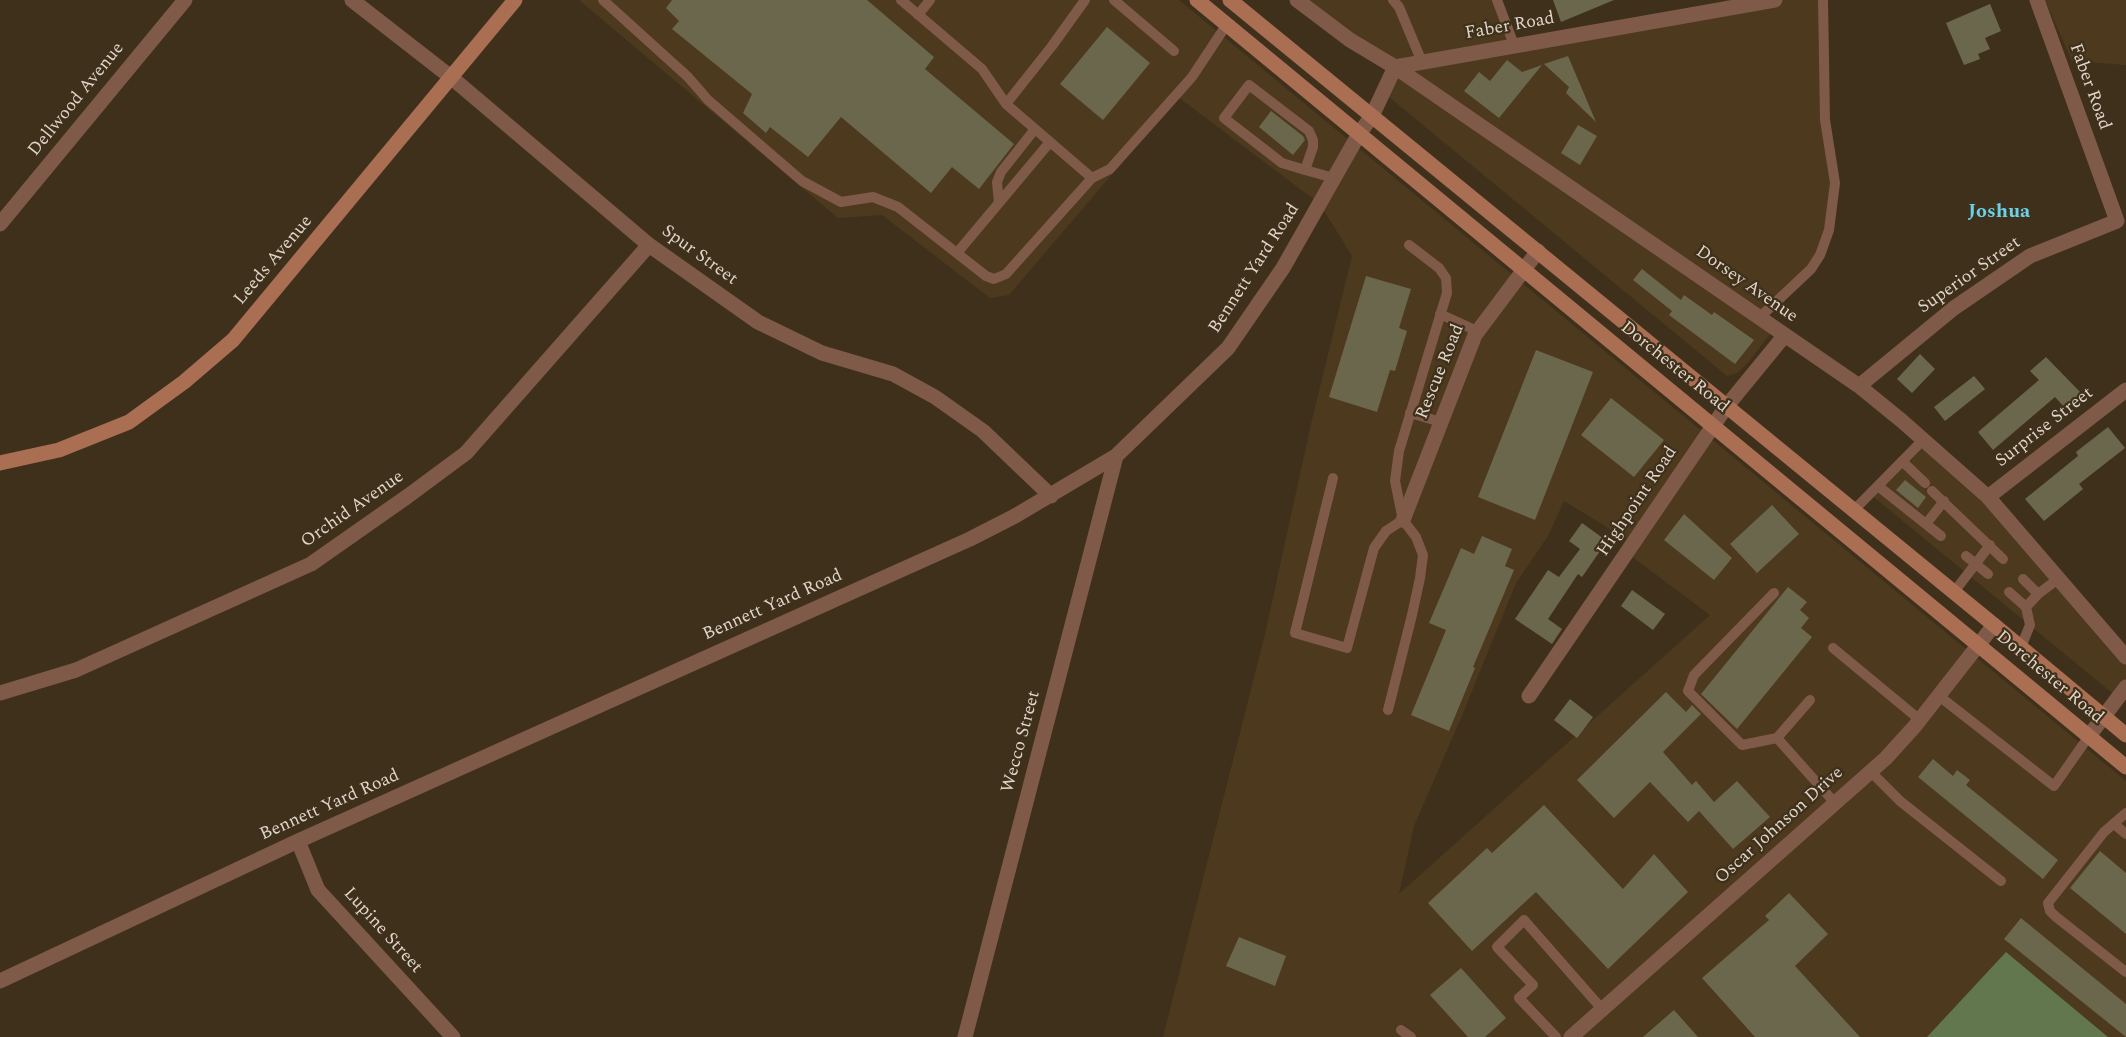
<!DOCTYPE html>
<style>
body{margin:0}
canvas{display:block;background:#3f301b}
</style>
<canvas width="2126" height="1037"></canvas>
<script>
const context = document.querySelector('canvas').getContext('2d');
context.lineJoin = 'round';
function fillPath(path, color) { context.fillStyle = color; context.fill(path, 'evenodd'); }
const shape = rows => new Path2D(rows.map(r => 'M' + r).join(''));
function stroke(path, color, width, dash) { context.strokeStyle = color; context.lineWidth = width; context.lineCap = dash ? 'butt' : 'round'; context.setLineDash(dash || []); context.stroke(path); }
function label(font, color, halo, rows, align = 'center') {
  context.font = font + ' Spectral,serif'; context.lineWidth = 4.5; context.setLineDash([]); context.textBaseline = 'middle'; context.strokeStyle = halo; context.fillStyle = color; for (const [text, x, y, turn = 0] of rows) {
    context.save(); context.translate(x, y); context.rotate((+turn || 0) * Math.PI / 180); context.textAlign = isNaN(turn) ? turn : align; if (halo) context.strokeText(text, 0, 0); context.fillText(text, 0, 0); context.restore();
  }
}
fillPath(shape([
 [579,0,1179,0,2126,781,2126,1037,2108,1037,2006,952,1927,1037,1163,1037,1265,634,1311,424,1352,256,1320,204,1178,97,1009,295,990,298,882,215,838,218],
 [1564,501,1633,543,1627,553,1710,615,1399,894,1414,826,1461,718,1516,583,1548,536],
 [1297,0,1497,0,1514,45,1726,8,1726,0,1823,0,1825,120,1835,183,1820,255,1762,317,1775,328,1747,364,1737,373,1727,376,1383,92,1395,68],
 [2045,0,2126,0,2126,65,2072,61],
 [1924,439,1988,497,2126,657,2126,687,2117,697,1870,494]
]), '#4c391e');
fillPath(shape([
 [2006,952,2108,1037,1927,1037]
]), '#63774e');
fillPath(shape([
 [672,0,867,0,934,57,925,69,1014,144,979,189,952,167,931,193,841,117,808,157,770,127,766,133,743,113,752,94,672,29,679,21,666,8],
 [1553,0,1614,0,1561,22],
 [1990,4,2001,31,1985,38,1990,49,1978,54,1980,59,1964,65,1946,23],
 [1107,27,1150,63,1103,120,1060,84],
 [1568,56,1596,122,1566,93,1569,87,1544,64],
 [1507,60,1522,72,1542,65,1499,118,1464,91,1479,72,1490,81],
 [1271,111,1303,136,1305,140,1293,155,1259,127],
 [1578,125,1597,136,1580,165,1561,153],
 [1642,269,1681,300,1684,295,1712,315,1714,312,1754,340,1735,364,1669,315,1672,311,1633,280],
 [1366,276,1411,289,1399,328,1407,331,1395,371,1390,370,1377,412,1329,397],
 [1536,350,1593,372,1535,520,1478,497],
 [1920,354,1935,369,1912,393,1897,379],
 [2046,357,2081,393,2065,408,2055,397,1993,450,1978,432,2039,380,2030,371],
 [1974,376,1985,389,1945,421,1934,407],
 [1611,398,1664,440,1634,477,1581,435],
 [2108,427,2125,448,2079,484,2083,489,2044,521,2025,499,2078,456,2076,452],
 [1905,480,1926,497,1918,508,1896,490],
 [1772,505,1799,534,1757,573,1730,544],
 [1684,514,1732,558,1714,580,1664,540],
 [1582,523,1607,541,1582,577,1578,574,1548,619,1562,629,1552,644,1515,619,1548,570,1559,577,1580,549,1569,541],
 [1482,536,1512,549,1505,566,1514,570,1473,667,1475,668,1449,731,1411,715,1446,630,1429,623,1461,548,1474,554],
 [1788,587,1807,602,1800,610,1809,618,1801,628,1812,637,1737,729,1701,694],
 [1632,590,1665,614,1653,630,1621,606],
 [1666,692,1686,712,1692,705,1701,714,1663,752,1692,785,1696,781,1714,802,1737,781,1770,817,1733,849,1699,811,1688,822,1650,782,1614,818,1577,780],
 [1570,699,1593,717,1577,738,1554,720],
 [1933,759,1953,776,1957,770,1970,780,1966,785,2058,860,2043,879,1918,777],
 [1544,805,1623,889,1654,854,1688,892,1608,969,1536,892,1472,951,1428,903,1487,848,1492,853],
 [2100,851,2126,873,2126,934,2070,888],
 [1789,893,1828,934,1795,966,1860,1037,1755,1037,1702,978,1769,920,1765,916],
 [2021,918,2126,1004,2126,1037,2004,939],
 [1239,937,1286,956,1275,986,1226,966],
 [1461,968,1506,1018,1485,1037,1468,1037,1430,995],
 [1674,1010,1698,1037,1643,1037]
]), '#6b674d');
stroke(shape([
 [603,0,688,77,708,100,802,181,841,202,873,197,898,207,986,276,994,279,1006,274,1092,178],
 [901,0,982,69,1006,104,1092,178,1110,169,1192,77,1227,24],
 [1114,0,1174,51],
 [1393,0,1399,7,1422,62],
 [1497,0,1514,45],
 [918,15,930,0],
 [1006,104,1052,46,1085,0],
 [1305,170,1313,147,1313,140,1309,131,1249,85,1224,118,1282,163,1305,170,1334,178],
 [999,203,997,182,1001,172,1035,129],
 [957,253,1050,142],
 [1440,314,1477,331],
 [1760,317,1811,269,1820,255,1829,230,1835,183,1825,120,1823,0],
 [1410,413,1441,422],
 [1902,461,1925,483],
 [1333,478,1295,633,1347,648,1374,548,1386,531,1403,520],
 [1878,486,1941,536],
 [1932,491,2003,559],
 [1854,510,1924,439],
 [1926,524,1944,501],
 [1966,556,1988,574],
 [2023,579,2038,594],
 [1954,592,1990,545],
 [2009,592,2026,607,2030,625,2021,647],
 [1774,593,1694,675,1688,691,1742,745,1777,738],
 [2026,607,2038,594,2058,579],
 [1833,648,1920,720],
 [1939,696,2054,786,2089,736],
 [1810,700,1777,738,1835,803],
 [1388,710,1412,615,1420,578,1423,555,1416,537,1403,520,1395,481,1399,451,1447,293,1446,278,1439,268,1409,245],
 [1871,772,1900,801,2001,881],
 [2126,813,2104,832,2048,903,2050,911,2055,916,2126,972],
 [2114,824,2126,834],
 [1401,1030,1411,1037],
 [1556,1037,1519,998,1533,985,1497,947,1524,920,1602,1009]
]), '#805a48', 10);
stroke(shape([
 [352,0,452,78,649,245,758,322,822,353,893,374,935,397,983,431,1051,496],
 [1297,0,1350,40,1395,67,1859,386,1902,421,1988,497,2126,657],
 [1395,67,1775,0],
 [0,224,185,0],
 [1859,386,1954,308,2030,256,2117,221,2037,0],
 [1988,497,2126,390],
 [1403,520,1475,335,1538,251],
 [0,693,76,670,311,564,408,496,466,453,649,245],
 [1529,696,1726,407,1785,335],
 [2089,736,2126,687],
 [298,841,318,890,453,1037],
 [0,981,298,841,970,539,1015,516,1116,456,1228,348,1283,268,1359,134,1372,116,1395,67],
 [965,1037,1116,456],
 [1571,1037,1886,758,1915,726,1994,625]
]), '#805a48', 15);
stroke(shape([
 [1197,0,2126,767],
 [1230,0,1994,625,2126,735],
 [0,463,59,450,129,422,184,382,233,340,515,0]
]), '#aa6f53', 15);
label('18px', '#dfd5c9', '#3f301b', [
 ["Faber Road",1510,27,-10],
 ["Faber Road",2089,87,70],
 ["Dellwood Avenue",77,100,-51],
 ["Spur Street",699,256,36],
 ["Leeds Avenue",274,261,-50],
 ["Bennett Yard Road",1255,269,-57],
 ["Superior Street",1970,276,-35],
 ["Dorsey Avenue",1746,285,35],
 ["Dorchester Road",1674,368,39],
 ["Rescue Road",1441,372,-68],
 ["Surprise Street",2045,428,-38],
 ["Highpoint Road",1638,502,-56],
 ["Orchid Avenue",353,510,-35],
 ["Bennett Yard Road",773,606,-24],
 ["Dorchester Road",2049,678,40],
 ["Wecco Street",1022,742,-75],
 ["Bennett Yard Road",330,806,-24],
 ["Oscar Johnson Drive",1780,826,-42],
 ["Lupine Street",382,931,48]
]);
label('bold 20px', '#6ad1e6', '#3f301b', [
 ["Joshua",1999,213]
]);
</script>
